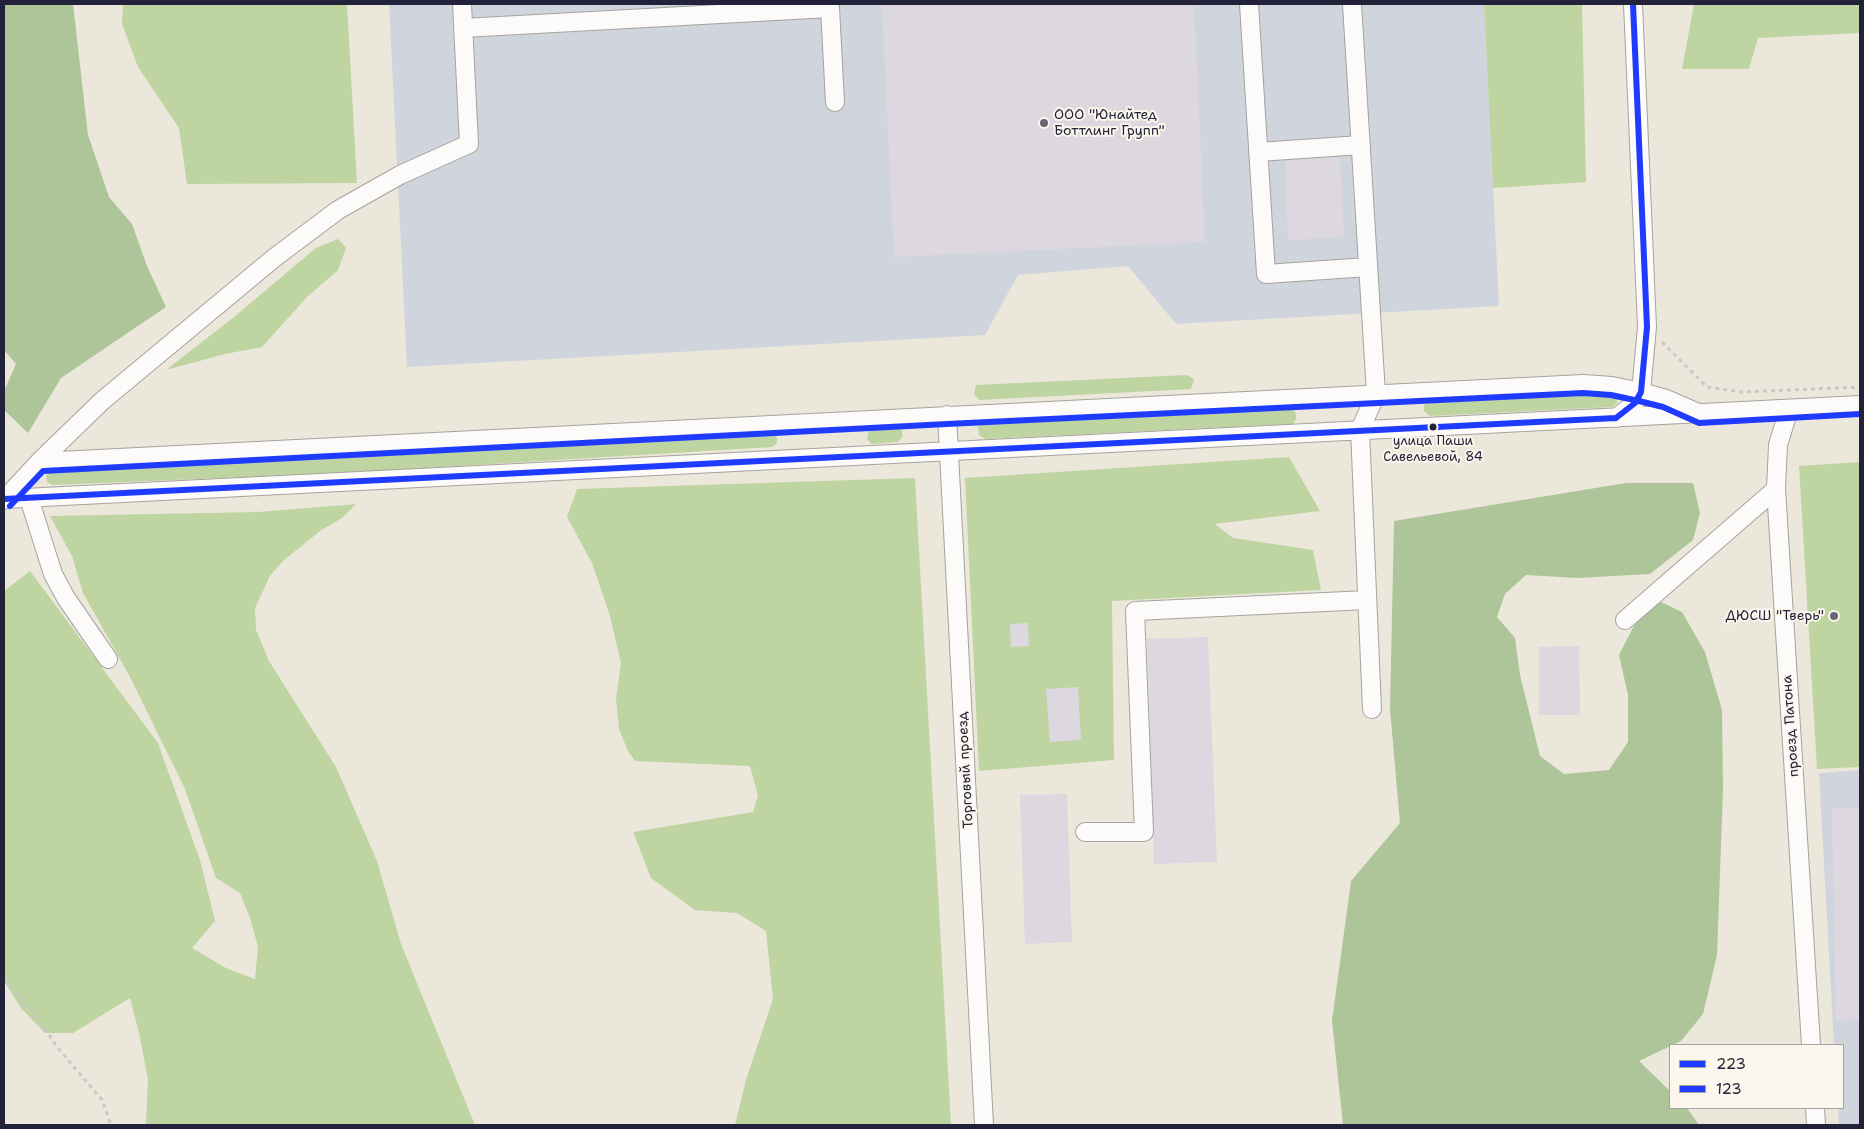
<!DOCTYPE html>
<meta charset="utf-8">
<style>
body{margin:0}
#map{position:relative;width:1864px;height:1129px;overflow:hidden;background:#ece7db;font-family:"Shantell Sans",sans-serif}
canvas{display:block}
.frame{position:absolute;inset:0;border:5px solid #22223b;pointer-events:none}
.legend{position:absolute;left:1669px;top:1044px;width:175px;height:65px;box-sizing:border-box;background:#fbf7ec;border:1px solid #a4a2a5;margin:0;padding:6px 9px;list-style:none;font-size:15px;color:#22223b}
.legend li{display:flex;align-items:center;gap:10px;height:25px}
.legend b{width:25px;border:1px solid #a4a2a5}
</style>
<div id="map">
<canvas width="1864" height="1129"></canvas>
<div class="frame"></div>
<ul class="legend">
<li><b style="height:6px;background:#1f3bff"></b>223</li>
<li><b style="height:6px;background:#1f3bff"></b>123</li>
</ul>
</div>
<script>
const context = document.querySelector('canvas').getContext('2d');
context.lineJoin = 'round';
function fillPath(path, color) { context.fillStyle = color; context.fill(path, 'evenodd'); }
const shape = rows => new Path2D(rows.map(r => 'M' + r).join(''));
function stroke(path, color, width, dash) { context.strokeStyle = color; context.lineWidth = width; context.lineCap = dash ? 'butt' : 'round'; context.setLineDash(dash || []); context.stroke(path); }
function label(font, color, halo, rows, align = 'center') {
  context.font = font + ' "Shantell Sans",sans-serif'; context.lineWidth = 4; context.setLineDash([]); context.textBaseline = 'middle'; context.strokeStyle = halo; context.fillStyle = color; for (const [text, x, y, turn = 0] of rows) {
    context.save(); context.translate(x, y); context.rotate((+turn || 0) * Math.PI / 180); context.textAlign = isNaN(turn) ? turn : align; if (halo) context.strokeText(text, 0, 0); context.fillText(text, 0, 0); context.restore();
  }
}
fillPath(shape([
 [389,4,1484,4,1499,306,1176,324,1128,266,1018,275,985,335,407,367],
 [1860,770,1860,1125,1839,1125,1838,1108,1843,1108,1843,1045,1834,1045,1819,773]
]), '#cfd4dd');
fillPath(shape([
 [123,4,347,4,357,183,187,184,179,128,138,67,122,24],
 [1484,4,1582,4,1586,182,1493,188],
 [1694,4,1860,4,1860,33,1758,38,1749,69,1682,69],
 [338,239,346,248,338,270,307,297,262,347,225,354,166,370,234,317,316,248],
 [1187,375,1194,379,1191,389,979,400,974,394,976,385],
 [1611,390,1617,396,1617,403,1612,407,1430,416,1424,411,1424,406,1427,400],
 [1291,407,1296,413,1296,419,1293,424,985,439,979,435,978,427,982,423],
 [895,424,901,428,903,436,898,442,871,444,867,439,869,430,877,426],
 [771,431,777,438,777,443,772,447,342,473,53,485,47,482,46,476,49,472,112,466],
 [1289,457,1320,511,1215,524,1233,538,1313,550,1321,590,1112,601,1114,760,979,771,965,478],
 [1860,462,1860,767,1817,769,1799,466],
 [915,478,951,1125,735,1125,746,1080,773,999,766,931,737,913,695,910,651,878,633,832,753,812,758,796,750,766,635,761,628,751,619,729,616,698,621,663,610,616,592,563,567,517,577,489],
 [356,504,342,518,320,531,283,561,270,576,255,608,256,630,269,661,336,767,377,861,401,944,475,1125,146,1125,148,1080,139,1033,130,998,73,1033,45,1033,21,1008,4,981,4,591,30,571,158,743,200,860,215,921,192,948,226,968,255,979,258,947,250,918,240,893,216,878,185,789,130,677,83,593,72,556,50,516,258,512]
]), '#bed4a1');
fillPath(shape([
 [4,4,73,4,88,135,109,197,132,224,147,266,166,307,61,378,28,433,4,410,4,391,16,364,4,350],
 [1626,483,1693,483,1700,513,1693,540,1650,574,1577,578,1526,575,1505,594,1497,617,1515,638,1520,675,1540,756,1564,774,1609,770,1628,742,1628,695,1619,655,1637,620,1659,601,1682,612,1705,652,1722,710,1723,790,1717,955,1703,1014,1681,1041,1639,1061,1670,1091,1670,1108,1687,1108,1699,1125,1343,1125,1332,1021,1351,881,1400,823,1390,709,1394,521]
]), '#adc599');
fillPath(shape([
 [882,4,1194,4,1205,242,894,257],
 [1340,157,1344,237,1288,240,1285,161],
 [1028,623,1029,646,1011,647,1010,624],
 [1208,637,1217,862,1154,864,1147,639],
 [1579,646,1580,715,1539,715,1539,647],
 [1078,687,1081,740,1050,742,1046,689],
 [1067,794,1072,942,1025,944,1020,795],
 [1832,808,1860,808,1860,1019,1836,1020]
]), '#ddd8df');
const minor = shape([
 [1249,4,1266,274,1368,267],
 [1352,4,1376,394,1360,430,1372,709],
 [463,28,830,8,835,102],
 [1258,152,1361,145],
 [1789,409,1778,445,1776,489,1811,1045],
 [947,415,984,1125],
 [1616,418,1635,403,1641,392,1647,327,1633,4],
 [39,462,1583,384,1612,386,1641,392,1666,399,1696,412],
 [29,498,53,574,66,598,108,659],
 [4,499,1860,405],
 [4,500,39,462,102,401,274,258,338,210,400,175,469,144,462,4],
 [1625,620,1776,489],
 [1085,832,1144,832,1135,611,1367,600],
 [1815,1108,1816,1125]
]);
stroke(minor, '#a6a39e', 20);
stroke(shape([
 [1662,342,1707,387,1741,392,1860,387],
 [4,979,40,1021,57,1047,102,1100,111,1125]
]), '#cac9c8', 3, [4, 4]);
stroke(minor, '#fcfbfa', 18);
stroke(shape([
 [1616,418,1635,403,1641,392,1647,327,1633,4],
 [4,499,1616,418]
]), '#1f3bff', 6);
stroke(shape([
 [10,506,43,471,947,424,1583,393,1611,395,1639,401,1663,407,1699,423,1860,414]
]), '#1f3bff', 6);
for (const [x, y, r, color] of [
 [1044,123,5,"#696773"],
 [1433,427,4.5,"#22223b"],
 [1834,616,5,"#696773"]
]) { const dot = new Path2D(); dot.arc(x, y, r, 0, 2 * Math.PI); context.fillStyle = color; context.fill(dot); stroke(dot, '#fbf7ec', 2); }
label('13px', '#22223b', '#fbf7ec', [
 ["улица Паши",1433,442],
 ["Савельевой, 84",1433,458]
]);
label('14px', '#22223b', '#fbf7ec', [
 ["ООО \"Юнайтед",1054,115],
 ["Боттлинг Групп\"",1054,131],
 ["ДЮСШ \"Тверь\"",1824,616,"right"]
], 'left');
label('14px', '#22223b', '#fbf7ec', [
 ["проезд Патона",1791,726,-94],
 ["Торговый проезд",966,770,-93]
]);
</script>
